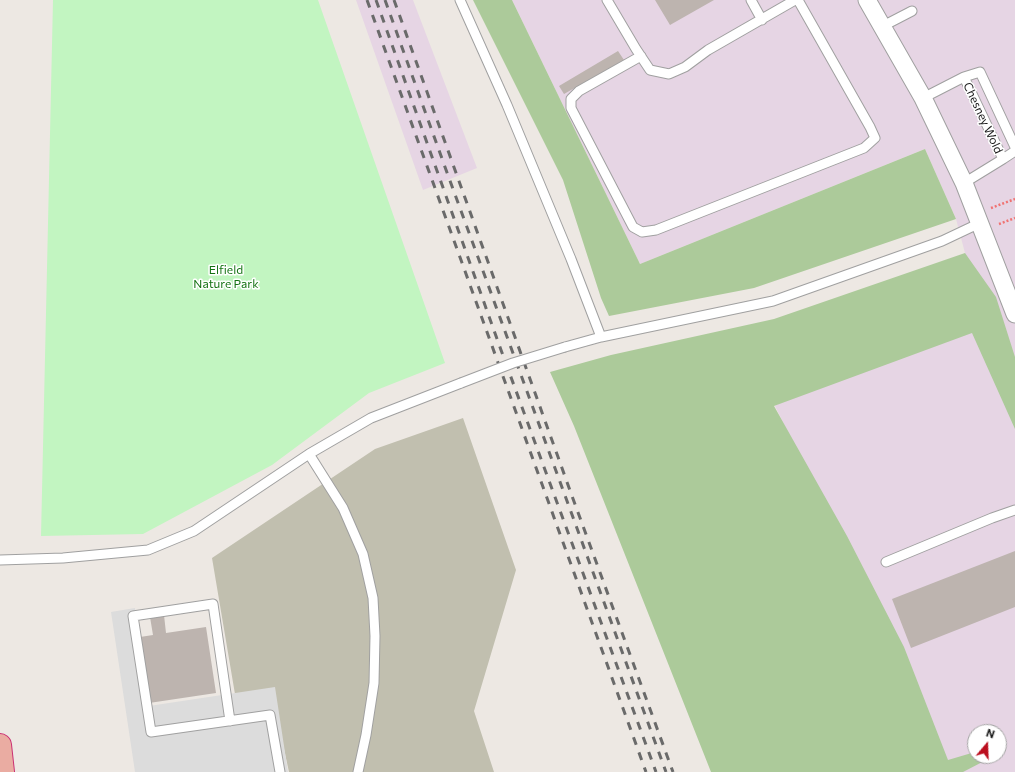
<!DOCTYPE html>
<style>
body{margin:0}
#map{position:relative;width:1015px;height:772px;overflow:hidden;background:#ede8e3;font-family:Commissioner,sans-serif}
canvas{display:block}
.north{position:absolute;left:967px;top:724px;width:40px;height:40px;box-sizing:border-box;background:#fff;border:1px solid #a4a4a4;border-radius:50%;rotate:19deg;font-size:11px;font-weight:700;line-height:16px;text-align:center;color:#1c1c1c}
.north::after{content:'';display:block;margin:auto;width:14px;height:18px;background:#bb0e1e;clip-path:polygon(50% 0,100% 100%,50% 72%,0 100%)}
</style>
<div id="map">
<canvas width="1015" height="772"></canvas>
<div class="north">N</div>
</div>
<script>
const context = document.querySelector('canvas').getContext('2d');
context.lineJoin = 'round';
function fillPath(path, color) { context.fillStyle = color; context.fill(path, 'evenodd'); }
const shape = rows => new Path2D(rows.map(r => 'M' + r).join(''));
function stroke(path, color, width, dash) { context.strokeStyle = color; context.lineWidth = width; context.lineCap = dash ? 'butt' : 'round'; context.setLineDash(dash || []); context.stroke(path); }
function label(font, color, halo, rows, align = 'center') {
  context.font = font + ' Commissioner,sans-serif'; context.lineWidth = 3; context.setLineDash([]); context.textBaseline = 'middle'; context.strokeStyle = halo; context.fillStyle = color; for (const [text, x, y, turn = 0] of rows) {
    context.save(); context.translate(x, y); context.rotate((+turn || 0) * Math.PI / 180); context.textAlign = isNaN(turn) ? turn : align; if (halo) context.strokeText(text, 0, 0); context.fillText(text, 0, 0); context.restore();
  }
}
fillPath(shape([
 [356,0,413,0,477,168,423,190],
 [512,0,1015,0,1015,772,953,772,775,406,965,253,956,219,925,149,640,264],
 [975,732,999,732,999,756,975,756]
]), '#e6d5e4');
fillPath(shape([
 [463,418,516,570,474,711,494,772,289,772,274,703,237,706,212,558,375,449]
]), '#c1bfaf');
fillPath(shape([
 [473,0,512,0,640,264,925,149,956,219,754,288,609,316,601,298,563,180],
 [965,253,996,297,1015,357,1015,429,972,333,774,406,847,536,904,647,948,760,975,752,975,756,994,756,963,772,711,772,574,426,550,372,611,355,774,319]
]), '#acca9a');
fillPath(shape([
 [53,0,318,0,445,363,369,393,272,465,143,534,41,536]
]), '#c2f5c1');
fillPath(shape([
 [135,608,149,706,275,687,288,772,135,772,111,612]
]), '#dcdcdc');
fillPath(shape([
 [655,0,714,0,670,25],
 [618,51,624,60,564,94,559,86],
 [1015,551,1015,607,911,648,892,599],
 [164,615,166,633,206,627,216,693,149,703,140,637,153,635,150,617]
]), '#bdb4af');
const service = shape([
 [460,0,507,105,571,259,601,337],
 [607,0,636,49,650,70,669,74,685,67,708,50,795,0],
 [751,0,762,20],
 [883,26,912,11],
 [641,56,579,91,571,99,571,108,633,227,642,232,656,230,864,148,875,138,870,127,798,0],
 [964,77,980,72,1015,147],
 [923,98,964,77,1003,159,964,183],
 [1003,159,1015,151],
 [565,347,601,337,773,301,942,241,980,223],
 [309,454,343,508,363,554,373,598,375,636,374,683,366,735,358,772],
 [0,560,63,558,148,550,194,531,309,454,371,418,461,383],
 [886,562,992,518,1015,510],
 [230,721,213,604,133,616,151,732,270,715,280,772]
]);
const minor = shape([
 [867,0,923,98,964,183,1015,314]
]);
const trunk = shape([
 [0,745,3,772]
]);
stroke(service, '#a0a0a0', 11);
stroke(minor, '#a0a0a0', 19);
stroke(trunk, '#cb2f73', 24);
stroke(shape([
 [991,208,1015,199],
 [999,224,1015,218]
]), '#f07271', 2.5, [2, 2]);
stroke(service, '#fff', 9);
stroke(minor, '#fff', 17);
stroke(trunk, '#eaaca2', 22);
stroke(shape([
 [367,0,646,772],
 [376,0,501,350,656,772],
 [385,0,445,167,666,772],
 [394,0,572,496,673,772]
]), '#6a6a6a', 3, [8, 8]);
const serviceBridge = shape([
 [461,383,513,363,565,347]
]);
stroke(serviceBridge, '#a0a0a0', 11, []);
stroke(serviceBridge, '#fff', 9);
label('12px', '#1c1c1c', '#fff', [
 ["Chesney Wold",983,118,65]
]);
label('12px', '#137212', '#fff', [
 ["Elfield",226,270],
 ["Nature Park",226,284]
]);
</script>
